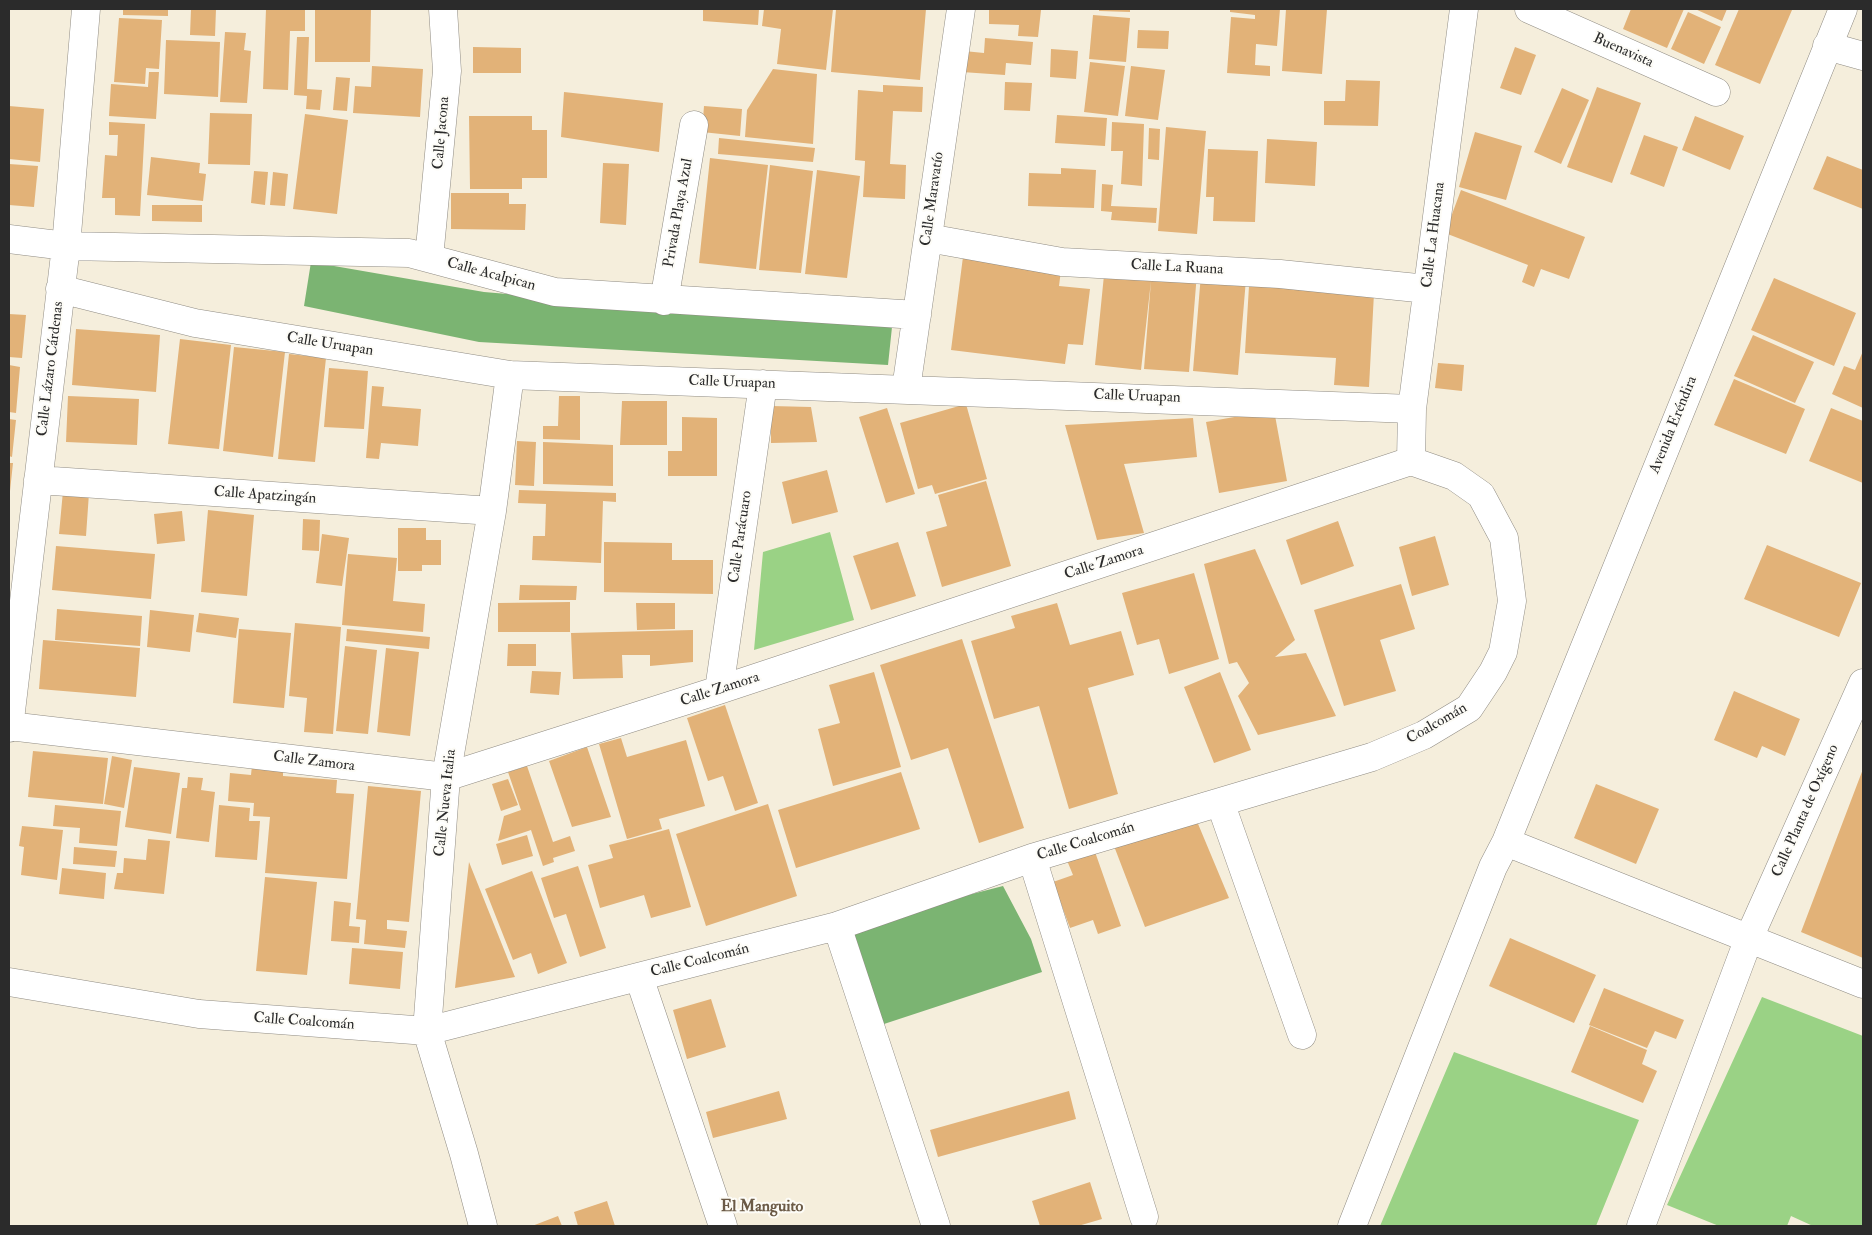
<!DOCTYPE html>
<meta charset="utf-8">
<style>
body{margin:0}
#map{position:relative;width:1872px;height:1235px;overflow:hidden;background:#f5eedc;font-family:"IM FELL Double Pica",serif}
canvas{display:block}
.frame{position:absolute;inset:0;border:10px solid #2b2b2b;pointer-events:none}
</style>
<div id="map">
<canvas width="1872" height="1235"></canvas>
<div class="frame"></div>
</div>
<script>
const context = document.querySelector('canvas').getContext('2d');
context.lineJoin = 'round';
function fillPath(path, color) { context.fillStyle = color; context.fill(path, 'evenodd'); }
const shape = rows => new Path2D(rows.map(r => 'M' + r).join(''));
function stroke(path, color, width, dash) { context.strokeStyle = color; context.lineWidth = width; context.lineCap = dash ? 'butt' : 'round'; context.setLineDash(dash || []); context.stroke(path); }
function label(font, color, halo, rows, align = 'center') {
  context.font = font + ' "IM FELL Double Pica",serif'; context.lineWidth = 4; context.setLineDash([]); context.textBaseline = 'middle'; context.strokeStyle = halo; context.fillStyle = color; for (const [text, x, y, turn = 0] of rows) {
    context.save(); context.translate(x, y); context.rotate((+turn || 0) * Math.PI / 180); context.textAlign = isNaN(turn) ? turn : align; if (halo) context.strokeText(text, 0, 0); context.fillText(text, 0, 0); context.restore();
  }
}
fillPath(shape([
 [830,532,854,620,754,650,763,552],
 [1762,997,1863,1036,1863,1226,1813,1226,1791,1216,1787,1226,1719,1226,1667,1205],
 [1454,1052,1639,1120,1596,1226,1380,1226]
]), '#9ad285');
fillPath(shape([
 [311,262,484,292,892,327,888,365,479,342,304,306],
 [1003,886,1031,939,1042,972,884,1024,848,926]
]), '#7bb472');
fillPath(shape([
 [123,9,168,9,168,16,123,15],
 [191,9,216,9,215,36,190,35],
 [266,9,305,9,305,31,290,31,288,90,263,89],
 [315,9,371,9,370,62,315,62],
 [703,9,759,9,758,25,703,21],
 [764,9,833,9,826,70,777,64,781,29,762,26],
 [836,9,926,9,920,80,831,72],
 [989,9,1041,10,1038,37,1018,36,1019,25,989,24],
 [1099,9,1130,9,1130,12,1099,11],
 [1230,9,1280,9,1277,46,1256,44,1255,65,1270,66,1270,76,1227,73,1231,17,1255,19,1255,15,1230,12],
 [1286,9,1327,9,1322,74,1282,71],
 [1631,9,1684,9,1667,48,1623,29],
 [1695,9,1727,9,1722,21],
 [1739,9,1792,10,1760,84,1715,65],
 [1688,12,1721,27,1704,64,1671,49],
 [1093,15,1130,18,1126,62,1089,59],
 [119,18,162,20,159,69,146,68,145,84,114,82],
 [1138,30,1169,31,1168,49,1137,48],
 [225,32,246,33,244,50,251,51,247,103,220,102],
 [297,37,309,37,307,89,322,90,320,110,306,109,307,96,294,95],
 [985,38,1033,42,1031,65,1006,63,1005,75,962,72,964,51,984,53],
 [166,40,220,42,218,97,164,94],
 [473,47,521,48,521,73,473,73],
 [1515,47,1536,55,1521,95,1500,88],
 [1051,49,1078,51,1076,79,1050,77],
 [1090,62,1125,66,1118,116,1084,112],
 [372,66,423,69,420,117,353,113,355,86,371,87],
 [1131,66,1165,70,1158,120,1125,116],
 [773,69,817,74,813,144,745,137,747,110],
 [149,72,159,72,156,119,109,116,111,84,148,87],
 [336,77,350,78,347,111,333,110],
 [1346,80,1380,81,1378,126,1324,125,1324,101,1345,101],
 [1005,82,1032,83,1030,111,1004,110],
 [883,85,923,87,922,112,893,111,890,164,906,165,905,199,863,197,865,161,855,160,858,90,883,92],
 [1597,87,1641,103,1612,183,1567,167],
 [1562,88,1589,100,1561,164,1534,152],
 [564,92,663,103,659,152,561,137],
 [9,106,44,109,40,162,9,159],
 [704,106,742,109,740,136,702,132],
 [210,113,252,114,250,165,208,164],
 [305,114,348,120,337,214,293,209],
 [1057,115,1107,118,1105,146,1055,143],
 [469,116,532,116,532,130,547,130,547,178,522,178,522,189,470,189],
 [1695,116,1744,136,1730,170,1682,150],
 [109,122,145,124,140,216,115,215,115,198,102,198,105,155,117,156,118,135,109,135],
 [1112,122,1144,124,1142,186,1121,184,1123,151,1111,151],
 [1166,127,1206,131,1197,234,1158,231],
 [1149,128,1160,129,1159,160,1148,159],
 [1475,132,1522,146,1506,200,1459,187],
 [1644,135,1678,147,1664,187,1630,174],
 [719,138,815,148,813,162,718,154],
 [1267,139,1317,142,1315,186,1265,183],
 [1208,149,1258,151,1255,222,1213,221,1214,197,1206,197],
 [1827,156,1863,170,1863,209,1813,189],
 [151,157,200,163,199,173,206,174,203,201,147,195],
 [710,158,768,165,756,269,699,263],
 [603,163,629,164,626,225,600,223],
 [9,164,38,166,34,207,9,205],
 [770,165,813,171,801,273,759,270],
 [1061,168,1096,170,1094,208,1028,206,1029,173,1061,174],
 [817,170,860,176,847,278,805,274],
 [254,171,268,172,265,205,251,203],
 [273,172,288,174,285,206,270,205],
 [1102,184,1113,185,1111,206,1157,208,1156,223,1111,220,1112,212,1101,211],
 [1461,190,1585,237,1569,279,1541,269,1534,287,1522,282,1528,265,1445,233],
 [451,193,509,193,509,204,526,204,525,230,451,229],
 [152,205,202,205,202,222,152,221],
 [964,249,1062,262,1059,286,1090,289,1083,345,1068,344,1065,364,951,350],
 [1105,265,1197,273,1189,372,1144,369,1151,281,1141,370,1095,365],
 [1201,274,1246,279,1238,375,1193,371],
 [1774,278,1856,313,1834,366,1751,330],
 [1249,286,1374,293,1369,387,1334,385,1336,358,1245,353],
 [9,314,26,315,22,358,9,357],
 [76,329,160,335,156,392,72,385],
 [1753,335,1814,362,1795,403,1734,376],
 [180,339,231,345,219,449,168,444],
 [234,347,285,352,273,457,223,451],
 [1863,351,1863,408,1832,394,1844,366,1855,370],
 [289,354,326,358,315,462,278,459],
 [1438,363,1464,365,1462,391,1435,388],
 [9,365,20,367,16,413,9,412],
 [329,368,368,371,364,429,324,427],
 [1734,379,1805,409,1786,454,1714,425],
 [372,386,384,387,382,406,421,409,418,446,381,443,379,459,366,458],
 [68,396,139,399,137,445,66,442],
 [559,396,580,396,580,440,543,439,543,426,558,426],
 [622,401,667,401,667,445,620,445],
 [966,404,987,479,935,494,932,485,918,489,900,423],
 [771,406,811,407,817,442,771,443],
 [887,408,915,494,886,503,859,417],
 [1831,408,1863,421,1863,483,1809,461],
 [1274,410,1287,481,1219,493,1206,422],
 [682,417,717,418,717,476,668,476,668,451,682,451],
 [1193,418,1197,457,1124,464,1144,533,1097,540,1065,425],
 [9,419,16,420,12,457,9,456],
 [517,441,536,442,534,486,515,485],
 [543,442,613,445,613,486,543,484],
 [9,463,13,463,10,491,9,491],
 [827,470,838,512,792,524,782,482],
 [986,481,1011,566,942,587,926,532,947,526,938,495],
 [519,490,616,493,616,502,603,501,601,563,532,560,533,536,545,536,546,504,518,503],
 [63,491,89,493,86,536,59,534],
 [208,510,254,515,247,596,201,592],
 [182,511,185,541,157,544,154,514],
 [303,519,320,520,319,551,302,550],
 [1338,521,1354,566,1301,585,1286,540],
 [398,528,426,528,426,540,441,540,441,565,422,565,422,571,398,571],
 [322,534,349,538,342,586,316,583],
 [1435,536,1449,585,1412,596,1399,547],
 [604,542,672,543,672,560,713,560,713,594,604,592],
 [898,542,916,596,871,610,853,556],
 [1767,545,1861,583,1839,637,1744,599],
 [56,546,155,554,151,599,52,590],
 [1255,549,1295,640,1275,657,1306,653,1336,716,1258,735,1238,696,1249,683,1237,662,1229,664,1204,564],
 [348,554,397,558,393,601,425,604,423,632,342,625],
 [1194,573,1219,659,1169,674,1159,639,1137,645,1122,593],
 [1401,584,1415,629,1380,640,1396,691,1344,706,1314,610],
 [520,585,577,586,576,600,519,600],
 [570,602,570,632,498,632,498,603],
 [636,603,675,603,675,629,637,630],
 [1057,603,1070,645,1121,631,1134,675,1088,688,1118,794,1069,809,1039,706,994,719,971,641,1015,628,1011,616],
 [57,609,142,616,140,646,55,640],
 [150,610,194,615,190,652,147,647],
 [199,613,239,618,236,638,196,632],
 [295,623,341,627,333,734,304,732,307,698,289,696],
 [239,629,291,633,284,708,233,703],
 [347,629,430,637,429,649,346,641],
 [693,630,693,662,650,666,650,655,622,655,623,678,573,679,571,633],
 [962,639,1024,828,979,843,948,748,911,760,880,665],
 [43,640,140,648,136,697,39,689],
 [508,644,536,644,536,666,507,666],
 [345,646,377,650,368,734,336,731],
 [386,648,419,652,410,736,377,732],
 [532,671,561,672,559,695,530,693],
 [874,672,901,767,833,786,818,729,840,723,829,685],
 [1220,672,1251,750,1214,763,1184,687],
 [1734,691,1800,719,1785,756,1762,746,1757,758,1714,740],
 [725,705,758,803,735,811,723,776,708,781,687,718],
 [621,738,627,757,686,740,705,806,659,819,662,829,627,839,599,744],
 [587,747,611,817,572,827,549,761],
 [33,751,108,758,103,804,28,797],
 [112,756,132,760,124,808,104,804],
 [252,765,283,768,283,776,337,780,336,793,354,794,347,879,265,873,270,817,253,816,254,803,228,801,230,773,251,775],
 [527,766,553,842,570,836,575,851,553,858,554,862,543,866,531,830,498,841,504,816,521,810,508,772],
 [134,767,180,773,171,834,125,827],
 [1863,769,1863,958,1801,932],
 [901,772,920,829,796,868,778,810],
 [188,777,203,778,201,790,215,792,209,842,176,838,182,788,187,788],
 [508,779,518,805,501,811,492,784],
 [1596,784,1659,809,1636,864,1574,838],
 [368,786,421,791,409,922,387,920,387,929,407,931,405,948,364,944,366,920,356,919],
 [768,804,797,896,706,926,676,834],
 [55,805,121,811,117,846,79,843,80,828,53,826],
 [219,805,250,808,249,821,260,821,257,860,215,857],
 [1196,819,1229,898,1145,927,1114,846],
 [22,826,63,830,57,880,21,875,24,847,19,846],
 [669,829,691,907,651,918,644,895,600,908,588,865,613,858,609,845],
 [527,835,533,856,502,865,496,844],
 [148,839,170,841,164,894,114,889,117,873,123,873,124,858,146,860],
 [74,847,117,851,115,867,73,864],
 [1094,849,1121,926,1098,934,1093,920,1070,928,1053,882,1073,875,1066,858],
 [469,862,515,977,455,988],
 [578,866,606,948,580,957,566,914,554,918,541,878],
 [62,868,106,873,104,899,59,894],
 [532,871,567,963,538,974,531,953,513,960,485,889],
 [265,877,317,882,307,975,256,971],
 [334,901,351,903,349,926,360,927,359,943,331,941],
 [1510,938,1596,975,1574,1023,1489,986],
 [352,948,403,952,400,989,349,984],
 [1604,988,1684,1020,1676,1039,1655,1031,1647,1048,1589,1025],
 [711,999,726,1047,687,1059,673,1010],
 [1590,1026,1647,1050,1642,1064,1657,1071,1643,1103,1571,1072],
 [779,1091,787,1119,713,1138,706,1112],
 [1069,1091,1076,1119,938,1157,930,1130],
 [1090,1182,1102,1219,1078,1226,1040,1226,1032,1201],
 [607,1201,615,1226,578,1226,574,1212],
 [558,1216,562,1226,532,1226]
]), '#e2b278');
const minor = shape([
 [1529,9,1716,92],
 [1827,46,1863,56],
 [928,238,1062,262,1280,274,1427,289],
 [9,239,66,246,409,253,555,292,917,315],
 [429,258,447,71,443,9],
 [60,289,195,323,510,375,1412,409],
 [664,301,694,125],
 [906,389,961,9],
 [1411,461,1412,409,1464,9],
 [38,480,492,511],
 [719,690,763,384],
 [9,726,446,777,719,690,1411,461],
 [9,728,66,246,86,9],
 [1220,802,1302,1035],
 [1506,842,1863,984],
 [1032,858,1144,1217],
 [837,926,936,1226],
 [639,977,723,1226],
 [9,982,199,1014,427,1031,837,926,1032,858,1372,757,1424,735,1469,708,1493,672,1503,652,1512,601,1504,538,1481,495,1454,476,1411,461],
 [483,1226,464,1154,427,1031,446,777,492,511,510,375],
 [1352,1226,1493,867,1506,842,1843,9],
 [1641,1226,1749,938,1863,683]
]);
stroke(minor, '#908c84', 29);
stroke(minor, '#fff', 28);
label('15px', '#2b2b2b', '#fdfcf7', [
 ["Buenavista",1623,51,24],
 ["Calle Jacona",442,133,-85],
 ["Calle Maravatío",933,199,-82],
 ["Privada Playa Azul",679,213,-80],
 ["Calle La Huacana",1434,235,-83],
 ["Calle La Ruana",1177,268,3],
 ["Calle Acalpican",491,275,15],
 ["Calle Uruapan",330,345,9],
 ["Calle Lázaro Cárdenas",51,369,-83],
 ["Calle Uruapan",732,383,2],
 ["Calle Uruapan",1137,397,2],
 ["Avenida Eréndira",1674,425,-68],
 ["Calle Apatzingán",265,496,4],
 ["Calle Parácuaro",741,537,-82],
 ["Calle Zamora",1104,563,-18],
 ["Calle Zamora",720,690,-18],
 ["Coalcomán",1437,724,-30],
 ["Calle Zamora",314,762,7],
 ["Calle Nueva Italia",446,803,-84],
 ["Calle Planta de Oxígeno",1806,811,-66],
 ["Calle Coalcomán",1086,842,-17],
 ["Calle Coalcomán",700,961,-14],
 ["Calle Coalcomán",304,1022,4]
]);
label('bold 16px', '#6b5a46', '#fdfcf7', [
 ["El Manguito",762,1208]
]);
</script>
